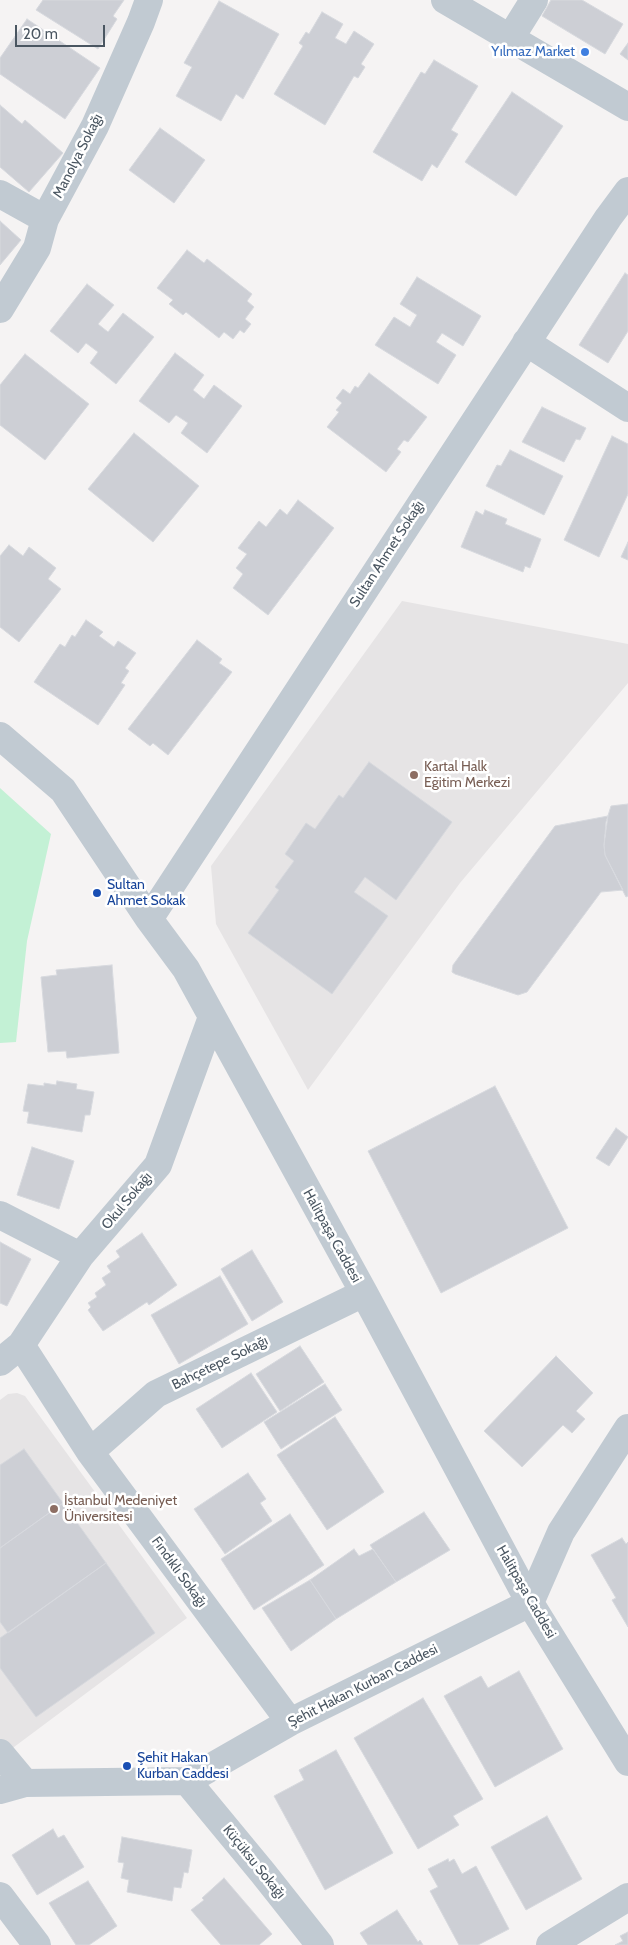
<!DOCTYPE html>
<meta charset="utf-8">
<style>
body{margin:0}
#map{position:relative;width:628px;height:1945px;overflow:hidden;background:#f5f3f3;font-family:Cabin,sans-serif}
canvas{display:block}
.scale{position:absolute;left:15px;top:25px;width:90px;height:22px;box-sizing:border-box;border:2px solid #4a5661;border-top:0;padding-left:6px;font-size:15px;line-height:18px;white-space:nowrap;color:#4a5661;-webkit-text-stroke:4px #fff;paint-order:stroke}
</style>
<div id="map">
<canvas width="628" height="1945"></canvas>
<div class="scale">20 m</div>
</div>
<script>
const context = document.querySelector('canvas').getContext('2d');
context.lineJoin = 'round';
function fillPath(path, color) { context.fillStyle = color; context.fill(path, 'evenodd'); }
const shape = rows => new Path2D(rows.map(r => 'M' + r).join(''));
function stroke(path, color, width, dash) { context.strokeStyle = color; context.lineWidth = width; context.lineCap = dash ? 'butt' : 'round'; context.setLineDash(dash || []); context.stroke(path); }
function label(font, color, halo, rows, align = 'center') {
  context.font = font + ' Cabin,sans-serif'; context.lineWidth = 5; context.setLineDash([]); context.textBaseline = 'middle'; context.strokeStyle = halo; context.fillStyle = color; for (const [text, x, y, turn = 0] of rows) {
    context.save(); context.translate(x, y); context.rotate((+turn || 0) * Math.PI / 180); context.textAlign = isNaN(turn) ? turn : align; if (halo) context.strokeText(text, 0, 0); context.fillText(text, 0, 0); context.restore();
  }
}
fillPath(shape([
 [402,601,628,644,628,683,460,883,308,1090,216,924,211,866],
 [17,1393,25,1396,187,1618,10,1750,0,1739,0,1400,8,1394]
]), '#e6e4e5');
fillPath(shape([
 [0,788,51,834,27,941,16,1042,0,1043]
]), '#c3f1d5');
const building = shape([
 [43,0,124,0,113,16,117,19,98,49,36,10,43,0],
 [551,0,582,0,623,24,605,54,542,16,551,0],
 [219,1,279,34,243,99,236,94,221,121,176,96,192,67,184,63,219,1],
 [322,12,343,24,335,38,346,44,354,31,374,44,361,64,365,67,358,78,354,76,325,125,274,94,303,46,299,43,306,32,309,34,322,12],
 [27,19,100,68,65,119,0,74,0,58,27,19],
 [628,43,628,60,620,54,628,43],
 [434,60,478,86,451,130,458,134,437,168,432,164,422,181,373,152,421,72,425,74,434,60],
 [512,92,563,126,516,196,465,162,512,92],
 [0,105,22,124,25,120,63,153,29,192,0,167,0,105],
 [160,128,205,160,174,203,129,170,160,128],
 [0,221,21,240,0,265,0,221],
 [187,250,204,263,207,259,252,294,247,301,254,307,245,319,251,324,244,333,240,330,233,339,224,332,219,338,186,312,183,315,169,304,173,300,157,288,187,250],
 [625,273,628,275,628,331,608,363,579,345,625,273],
 [417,277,481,316,463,346,442,333,436,342,456,355,438,384,375,345,394,317,410,327,417,315,400,304,417,277],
 [87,284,114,305,98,324,108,332,123,313,154,337,116,384,90,363,98,352,86,343,78,353,50,331,87,284],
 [175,353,204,375,193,390,204,399,214,385,242,406,207,453,181,433,188,423,176,415,169,423,139,401,175,353],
 [25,354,89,404,45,460,0,425,0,385,25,354],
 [369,373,427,417,408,442,404,440,397,449,401,452,386,472,327,427,339,412,336,410,342,403,336,398,343,389,350,394,355,386,358,388,369,373],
 [542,407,586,428,580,440,576,439,564,462,522,442,542,407],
 [134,433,199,486,153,542,88,489,134,433],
 [612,436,628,444,628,494,599,557,564,540,612,436],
 [510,450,563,476,544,515,486,486,497,465,501,466,510,450],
 [298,500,334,528,268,615,233,588,243,574,236,568,247,554,238,548,259,521,266,527,280,509,287,515,298,500],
 [485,510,507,519,505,524,541,539,530,568,525,566,523,572,461,547,476,511,483,515,485,510],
 [628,542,628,560,621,557,628,542],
 [9,545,23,556,29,547,56,568,48,579,61,589,19,642,0,627,0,556,9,545],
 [86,620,103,632,99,636,114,647,118,641,136,653,125,668,129,671,121,683,125,685,98,725,34,682,60,644,65,647,72,635,75,637,86,620],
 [197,640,222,659,219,663,232,672,168,755,153,743,150,746,128,729,197,640],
 [369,762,452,822,396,900,365,877,354,892,388,916,332,994,248,933,279,890,275,887,294,861,285,854,306,823,315,829,339,795,343,798,369,762],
 [628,804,628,896,626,897,605,855,604,845,606,822,611,806,628,804],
 [608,816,604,845,605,855,623,890,601,892,527,992,518,995,455,974,452,972,453,965,555,826,608,816],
 [112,965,119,1053,67,1058,66,1051,48,1052,41,977,57,975,56,970,112,965],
 [57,1081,77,1084,76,1089,94,1092,90,1115,85,1115,82,1132,27,1123,29,1112,23,1111,28,1084,44,1086,44,1083,56,1085,57,1081],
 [495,1086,568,1228,441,1293,368,1151,495,1086],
 [616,1128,628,1137,609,1166,596,1158,616,1128],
 [32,1147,74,1161,59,1209,17,1195,32,1147],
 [142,1233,177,1285,149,1305,147,1302,103,1331,88,1310,91,1307,88,1303,97,1297,95,1293,106,1285,102,1278,111,1272,107,1266,120,1257,116,1251,142,1233],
 [0,1242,31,1259,7,1306,0,1303,0,1242],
 [252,1250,283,1302,252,1321,221,1269,252,1250],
 [220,1276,248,1324,179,1364,151,1315,220,1276],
 [300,1346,324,1382,280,1411,256,1374,300,1346],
 [556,1356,593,1393,576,1411,585,1419,572,1433,563,1425,522,1467,484,1431,556,1356],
 [251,1373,277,1412,222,1448,196,1409,251,1373],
 [325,1384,342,1410,281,1449,264,1422,325,1384],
 [335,1417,384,1492,327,1530,277,1455,335,1417],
 [24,1449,63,1503,0,1548,0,1465,24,1449],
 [248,1473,266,1499,260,1503,272,1521,225,1554,194,1509,248,1473],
 [63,1503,106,1563,8,1633,0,1622,0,1548,63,1503],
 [424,1512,450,1550,396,1582,370,1545,424,1512],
 [290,1514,324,1565,254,1610,221,1559,290,1514],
 [622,1538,626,1544,628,1542,628,1627,612,1600,616,1598,591,1555,622,1538],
 [354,1549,359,1556,373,1549,396,1582,336,1619,310,1580,354,1549],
 [106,1563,155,1633,36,1717,0,1668,0,1638,106,1563],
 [310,1580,336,1619,291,1651,262,1608,310,1580],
 [519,1671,563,1749,495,1787,444,1696,481,1676,488,1688,519,1671],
 [423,1698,483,1799,453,1816,459,1825,418,1849,354,1738,423,1698],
 [336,1750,393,1853,325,1890,274,1796,304,1780,299,1770,336,1750],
 [547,1816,582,1879,526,1910,491,1847,547,1816],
 [53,1829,58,1838,64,1835,84,1867,37,1895,12,1855,53,1829],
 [122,1837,192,1850,188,1873,184,1872,181,1888,174,1887,172,1901,127,1892,129,1880,121,1878,124,1863,118,1862,122,1837],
 [448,1859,449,1862,454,1859,462,1874,476,1866,509,1929,478,1945,459,1945,430,1891,438,1887,428,1869,448,1859],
 [224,1878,272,1934,259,1945,221,1945,191,1910,204,1900,202,1898,224,1878],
 [88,1881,117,1926,89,1945,76,1945,49,1903,88,1881],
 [397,1910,418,1942,420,1940,423,1945,368,1945,360,1933,397,1910],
 [628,1932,628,1945,615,1945,623,1941,620,1936,628,1932]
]);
fillPath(building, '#cdcfd5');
stroke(building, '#d7d9de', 1);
stroke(shape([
 [445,0,628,107],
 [511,37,534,0],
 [0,194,45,219],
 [0,309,37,248,45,219,95,126,141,22,149,0],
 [526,342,628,408],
 [0,736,63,790,149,919,186,969,364,1293,530,1603,628,1762],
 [149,919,608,218,628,191],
 [0,1215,80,1256],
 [21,1345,90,1452,290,1722],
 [0,1362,21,1345,80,1256,158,1165,212,1017],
 [90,1452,156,1394,364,1293],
 [0,1753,25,1783],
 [187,1781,263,1873,320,1945],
 [0,1790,25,1783,187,1781,290,1722,530,1603,561,1532,628,1428],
 [0,1896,37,1945],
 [550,1945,628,1897]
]), '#c1cad2', 28);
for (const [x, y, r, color] of [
 [585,52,5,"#3f7fe0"],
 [414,775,5,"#8d6e63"],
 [97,893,5,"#1a4fb4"],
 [54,1509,5,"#8d6e63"],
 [127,1766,5,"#1a4fb4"]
]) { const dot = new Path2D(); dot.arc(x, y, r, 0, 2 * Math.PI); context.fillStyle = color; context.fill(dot); stroke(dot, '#fff', 2); }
label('14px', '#366cbe', '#fff', [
 ["Yılmaz Market",575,52]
], 'right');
label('14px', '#4a5661', '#fff', [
 ["Manolya Sokağı",78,156,-63],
 ["Sultan Ahmet Sokağı",387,554,-57],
 ["Okul Sokağı",127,1201,-50],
 ["Halitpaşa Caddesi",332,1236,61],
 ["Bahçetepe Sokağı",220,1363,-26],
 ["Fındıklı Sokağı",179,1572,54],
 ["Halitpaşa Caddesi",526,1592,60],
 ["Şehit Hakan Kurban Caddesi",363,1686,-27],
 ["Küçüksu Sokağı",254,1862,51]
]);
label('14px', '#785e54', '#fff', [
 ["Kartal Halk",424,767],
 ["Eğitim Merkezi",424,783],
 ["İstanbul Medeniyet",64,1501],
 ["Üniversitesi",64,1517]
], 'left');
label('14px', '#164399', '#fff', [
 ["Sultan",107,885],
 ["Ahmet Sokak",107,901],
 ["Şehi̇t Hakan",137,1758],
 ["Kurban Caddesi̇",137,1774]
], 'left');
</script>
